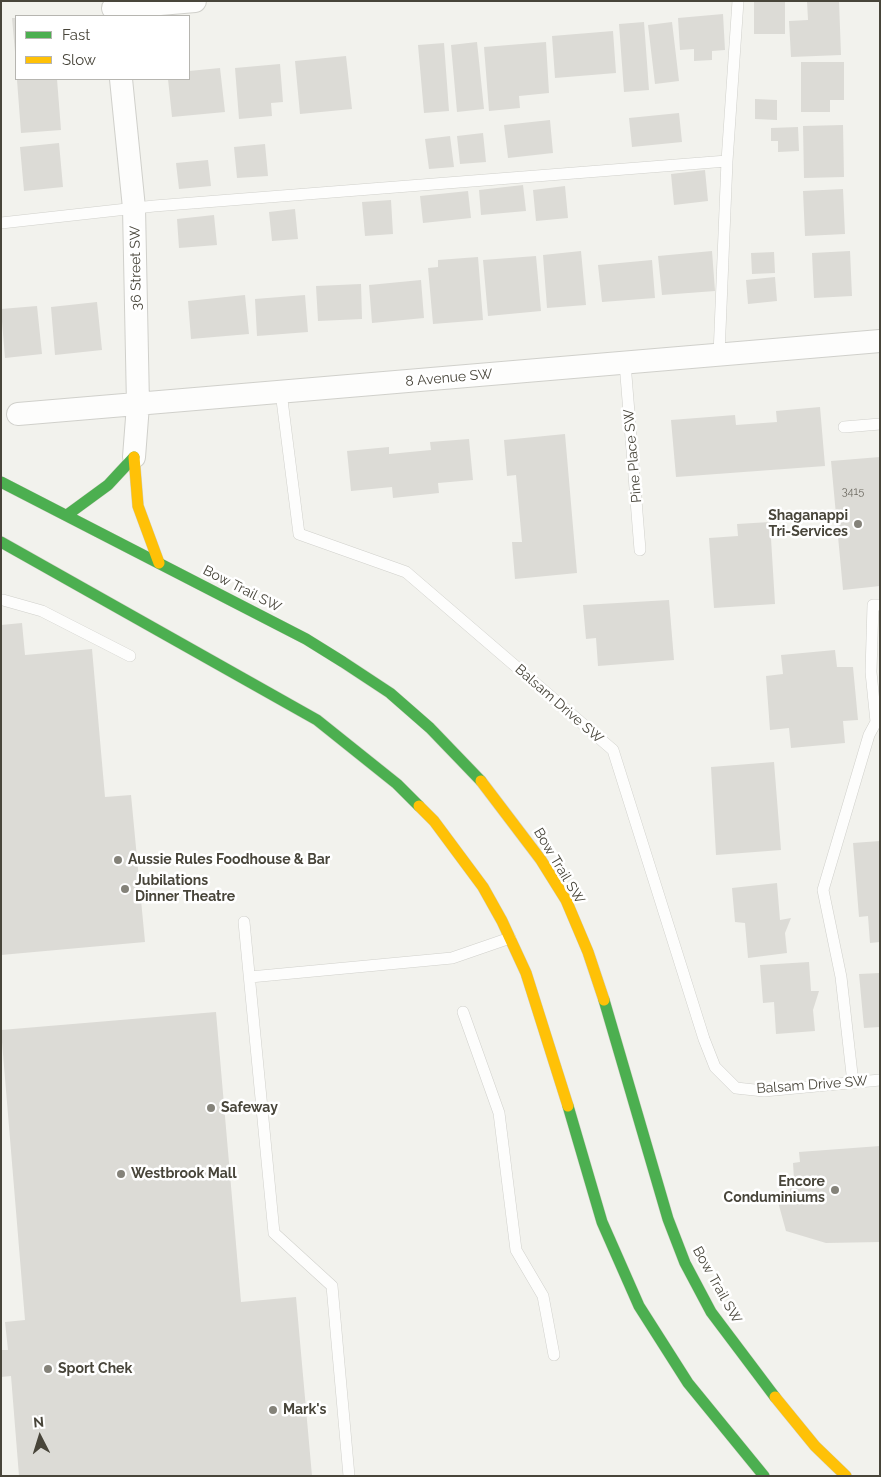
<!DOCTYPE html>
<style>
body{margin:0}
#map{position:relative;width:881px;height:1477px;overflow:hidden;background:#f2f2ed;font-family:Raleway,sans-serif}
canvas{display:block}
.frame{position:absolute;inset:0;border:2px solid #48453a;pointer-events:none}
.legend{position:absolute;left:15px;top:15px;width:175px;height:65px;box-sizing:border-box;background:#fff;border:1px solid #b6b5b0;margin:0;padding:6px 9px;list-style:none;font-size:15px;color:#48453a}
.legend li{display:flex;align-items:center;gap:10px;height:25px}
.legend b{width:25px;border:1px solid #b6b5b0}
.north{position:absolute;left:15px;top:1412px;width:50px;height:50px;-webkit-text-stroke:4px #fff;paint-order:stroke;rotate:355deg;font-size:14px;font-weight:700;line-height:20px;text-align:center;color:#48453a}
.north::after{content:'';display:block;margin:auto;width:18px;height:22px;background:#48453a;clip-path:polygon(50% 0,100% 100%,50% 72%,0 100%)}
</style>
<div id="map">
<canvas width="881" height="1477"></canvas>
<div class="frame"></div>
<ul class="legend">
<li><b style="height:6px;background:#4caf50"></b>Fast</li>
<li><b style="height:6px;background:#ffc107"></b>Slow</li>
</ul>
<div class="north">N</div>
</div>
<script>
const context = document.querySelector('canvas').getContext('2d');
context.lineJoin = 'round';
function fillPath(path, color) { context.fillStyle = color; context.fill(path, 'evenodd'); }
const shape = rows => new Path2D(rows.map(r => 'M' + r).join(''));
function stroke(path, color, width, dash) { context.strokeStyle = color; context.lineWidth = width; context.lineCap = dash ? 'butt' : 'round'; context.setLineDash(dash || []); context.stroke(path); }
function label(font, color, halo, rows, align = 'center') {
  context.font = font + ' Raleway,sans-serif'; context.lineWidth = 5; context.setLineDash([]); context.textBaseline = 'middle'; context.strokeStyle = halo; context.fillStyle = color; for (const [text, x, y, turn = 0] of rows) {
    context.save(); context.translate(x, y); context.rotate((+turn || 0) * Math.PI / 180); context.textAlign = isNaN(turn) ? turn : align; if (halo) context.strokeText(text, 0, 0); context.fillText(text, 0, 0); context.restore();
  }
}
fillPath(shape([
 [754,1,785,1,785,34,754,34],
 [807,1,839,1,841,55,791,57,789,21,808,20],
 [723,14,725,50,712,51,712,60,694,61,694,49,680,50,678,18],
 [12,18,16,18,16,52,15,52],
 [644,22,649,90,624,92,619,24],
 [672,22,679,81,655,84,648,25],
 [613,31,616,73,555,78,552,36],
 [477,42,484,109,457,112,451,45],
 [546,42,549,93,519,96,520,108,489,111,484,47],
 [444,43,449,111,424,113,418,45],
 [346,56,352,109,300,114,295,61],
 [801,62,844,62,844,100,830,100,830,112,801,112],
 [280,64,283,102,271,103,272,116,239,119,235,68],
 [220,68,225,112,172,117,168,79,189,79,189,71],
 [57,79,61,130,21,133,17,80],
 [755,99,777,100,777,120,755,119],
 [679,113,682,142,632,147,629,118],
 [550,120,553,153,508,158,504,125],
 [843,125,844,177,804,178,803,126],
 [798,127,799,151,778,152,778,141,771,141,771,128],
 [483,133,486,162,460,164,457,136],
 [450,136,454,167,429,169,425,139],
 [59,143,63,187,24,191,20,147],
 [265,144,268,176,237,178,234,147],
 [208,160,211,186,179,189,176,163],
 [705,170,708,201,674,205,671,174],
 [523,185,526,211,481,215,479,190],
 [565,186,568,218,536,221,533,190],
 [843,189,845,234,805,236,803,191],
 [468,191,471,218,423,223,420,196],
 [391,200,393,234,365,236,362,202],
 [295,209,298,239,272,241,269,212],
 [214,215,217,245,179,248,177,219],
 [581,251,586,305,547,308,543,255],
 [712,251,715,291,662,295,658,256],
 [850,251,852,296,814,298,812,253],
 [774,252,775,273,752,274,751,253],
 [536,256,541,311,488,316,483,260],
 [478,257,483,320,433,324,428,268,438,267,438,260],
 [652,260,655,298,602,302,598,265],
 [775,277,777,301,748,304,746,280],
 [421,280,424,318,372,323,369,285],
 [361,284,362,319,318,321,316,286],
 [245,295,249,334,191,339,188,301],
 [305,295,308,332,257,336,255,299],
 [97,302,102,350,55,355,51,307],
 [37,306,42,354,5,358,1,309],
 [820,407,825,466,676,477,671,420,735,415,736,425,777,422,776,411],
 [565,434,577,573,515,579,512,542,522,542,516,475,507,476,504,440],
 [469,439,473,480,438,483,439,493,393,498,392,487,351,491,347,451,389,447,389,454,431,450,430,442],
 [880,457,880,586,843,590,831,461],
 [770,522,775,604,714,608,709,538,738,536,737,524],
 [669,600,674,660,598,666,596,638,586,639,583,605],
 [22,623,25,655,92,649,105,797,131,795,145,942,1,955,1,625],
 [835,650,837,667,853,667,858,720,843,721,845,743,791,748,789,728,770,730,766,676,783,674,781,655],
 [774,762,781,850,716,855,711,767],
 [880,841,880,942,870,943,868,916,859,917,853,843],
 [777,883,780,920,791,918,785,933,787,953,748,958,745,923,735,922,732,888],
 [809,962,811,991,819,991,813,1010,815,1031,776,1034,774,1002,763,1003,760,965],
 [880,973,880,1027,864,1028,859,974],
 [216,1012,241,1302,296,1297,312,1476,19,1476,11,1376,1,1377,1,1350,8,1350,5,1322,25,1320,1,1030],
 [880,1146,880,1242,826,1243,786,1231,778,1202,791,1200,789,1181,794,1179,793,1163,800,1162,799,1152]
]), '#dcdbd6');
const lane = shape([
 [1,223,154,206,727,161,738,1],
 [719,355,727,161],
 [625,363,640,550],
 [281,392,299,534,406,572,613,750,704,1039,715,1067,736,1088,764,1091,880,1080],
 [844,427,880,424],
 [3,600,42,611,130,656],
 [244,922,274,1233,332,1286,349,1476],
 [250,977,452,958,510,938],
 [463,1012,499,1113,516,1250,543,1296,554,1355],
 [853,1083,841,977,823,890,869,735,876,722,871,672,873,605,880,605]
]);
const street = shape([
 [113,8,195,1],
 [121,79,134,208,138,405,134,457],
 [18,414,880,341]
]);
const fast = shape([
 [1,482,306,639,343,662,390,693,430,728,481,781],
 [67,515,108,485,134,457],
 [1,542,317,720,397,784,419,806],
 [604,1000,668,1219,685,1263,711,1312,775,1397],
 [568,1106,602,1222,639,1306,688,1383,764,1476]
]);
const slow = shape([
 [134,457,138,506,159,563],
 [481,781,541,860,566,900,588,952,604,1000],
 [419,806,434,821,483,887,502,921,526,973,568,1106],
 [775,1397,815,1446,846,1476]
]);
stroke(lane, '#d0d0cb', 12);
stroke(street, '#d0d0cb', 24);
stroke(fast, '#d0d0c5', 12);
stroke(slow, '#d0d0c5', 12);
stroke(lane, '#fdfdfc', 11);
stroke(street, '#fdfdfc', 22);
stroke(fast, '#4caf50', 11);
stroke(slow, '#ffc107', 11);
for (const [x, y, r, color] of [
 [858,524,5,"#848279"],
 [118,860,5,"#848279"],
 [125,889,5,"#848279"],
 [211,1108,5,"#848279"],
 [121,1174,5,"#848279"],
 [835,1190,5,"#848279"],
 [48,1369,5,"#848279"],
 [273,1410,5,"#848279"]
]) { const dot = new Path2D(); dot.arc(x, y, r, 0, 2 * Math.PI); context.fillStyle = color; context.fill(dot); stroke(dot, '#fff', 2); }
label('11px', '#6e6b62', null, [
 ["3415",853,492]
]);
label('14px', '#48453a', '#fff', [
 ["36 Street SW",136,268,-91],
 ["8 Avenue SW",449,378,-5],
 ["Pine Place SW",633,456,-95],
 ["Bow Trail SW",242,589,27],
 ["Balsam Drive SW",559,704,41],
 ["Bow Trail SW",559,866,59],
 ["Balsam Drive SW",812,1085,-4],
 ["Bow Trail SW",717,1285,61]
]);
label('bold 14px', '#48453a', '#fff', [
 ["Shaganappi",848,516,"right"],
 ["Tri-Services",848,532,"right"],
 ["Aussie Rules Foodhouse & Bar",128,860],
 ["Jubilations",135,881],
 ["Dinner Theatre",135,897],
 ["Safeway",221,1108],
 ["Westbrook Mall",131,1174],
 ["Encore",825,1182,"right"],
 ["Conduminiums",825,1198,"right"],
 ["Sport Chek",58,1369],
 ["Mark's",283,1410]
], 'left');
</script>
